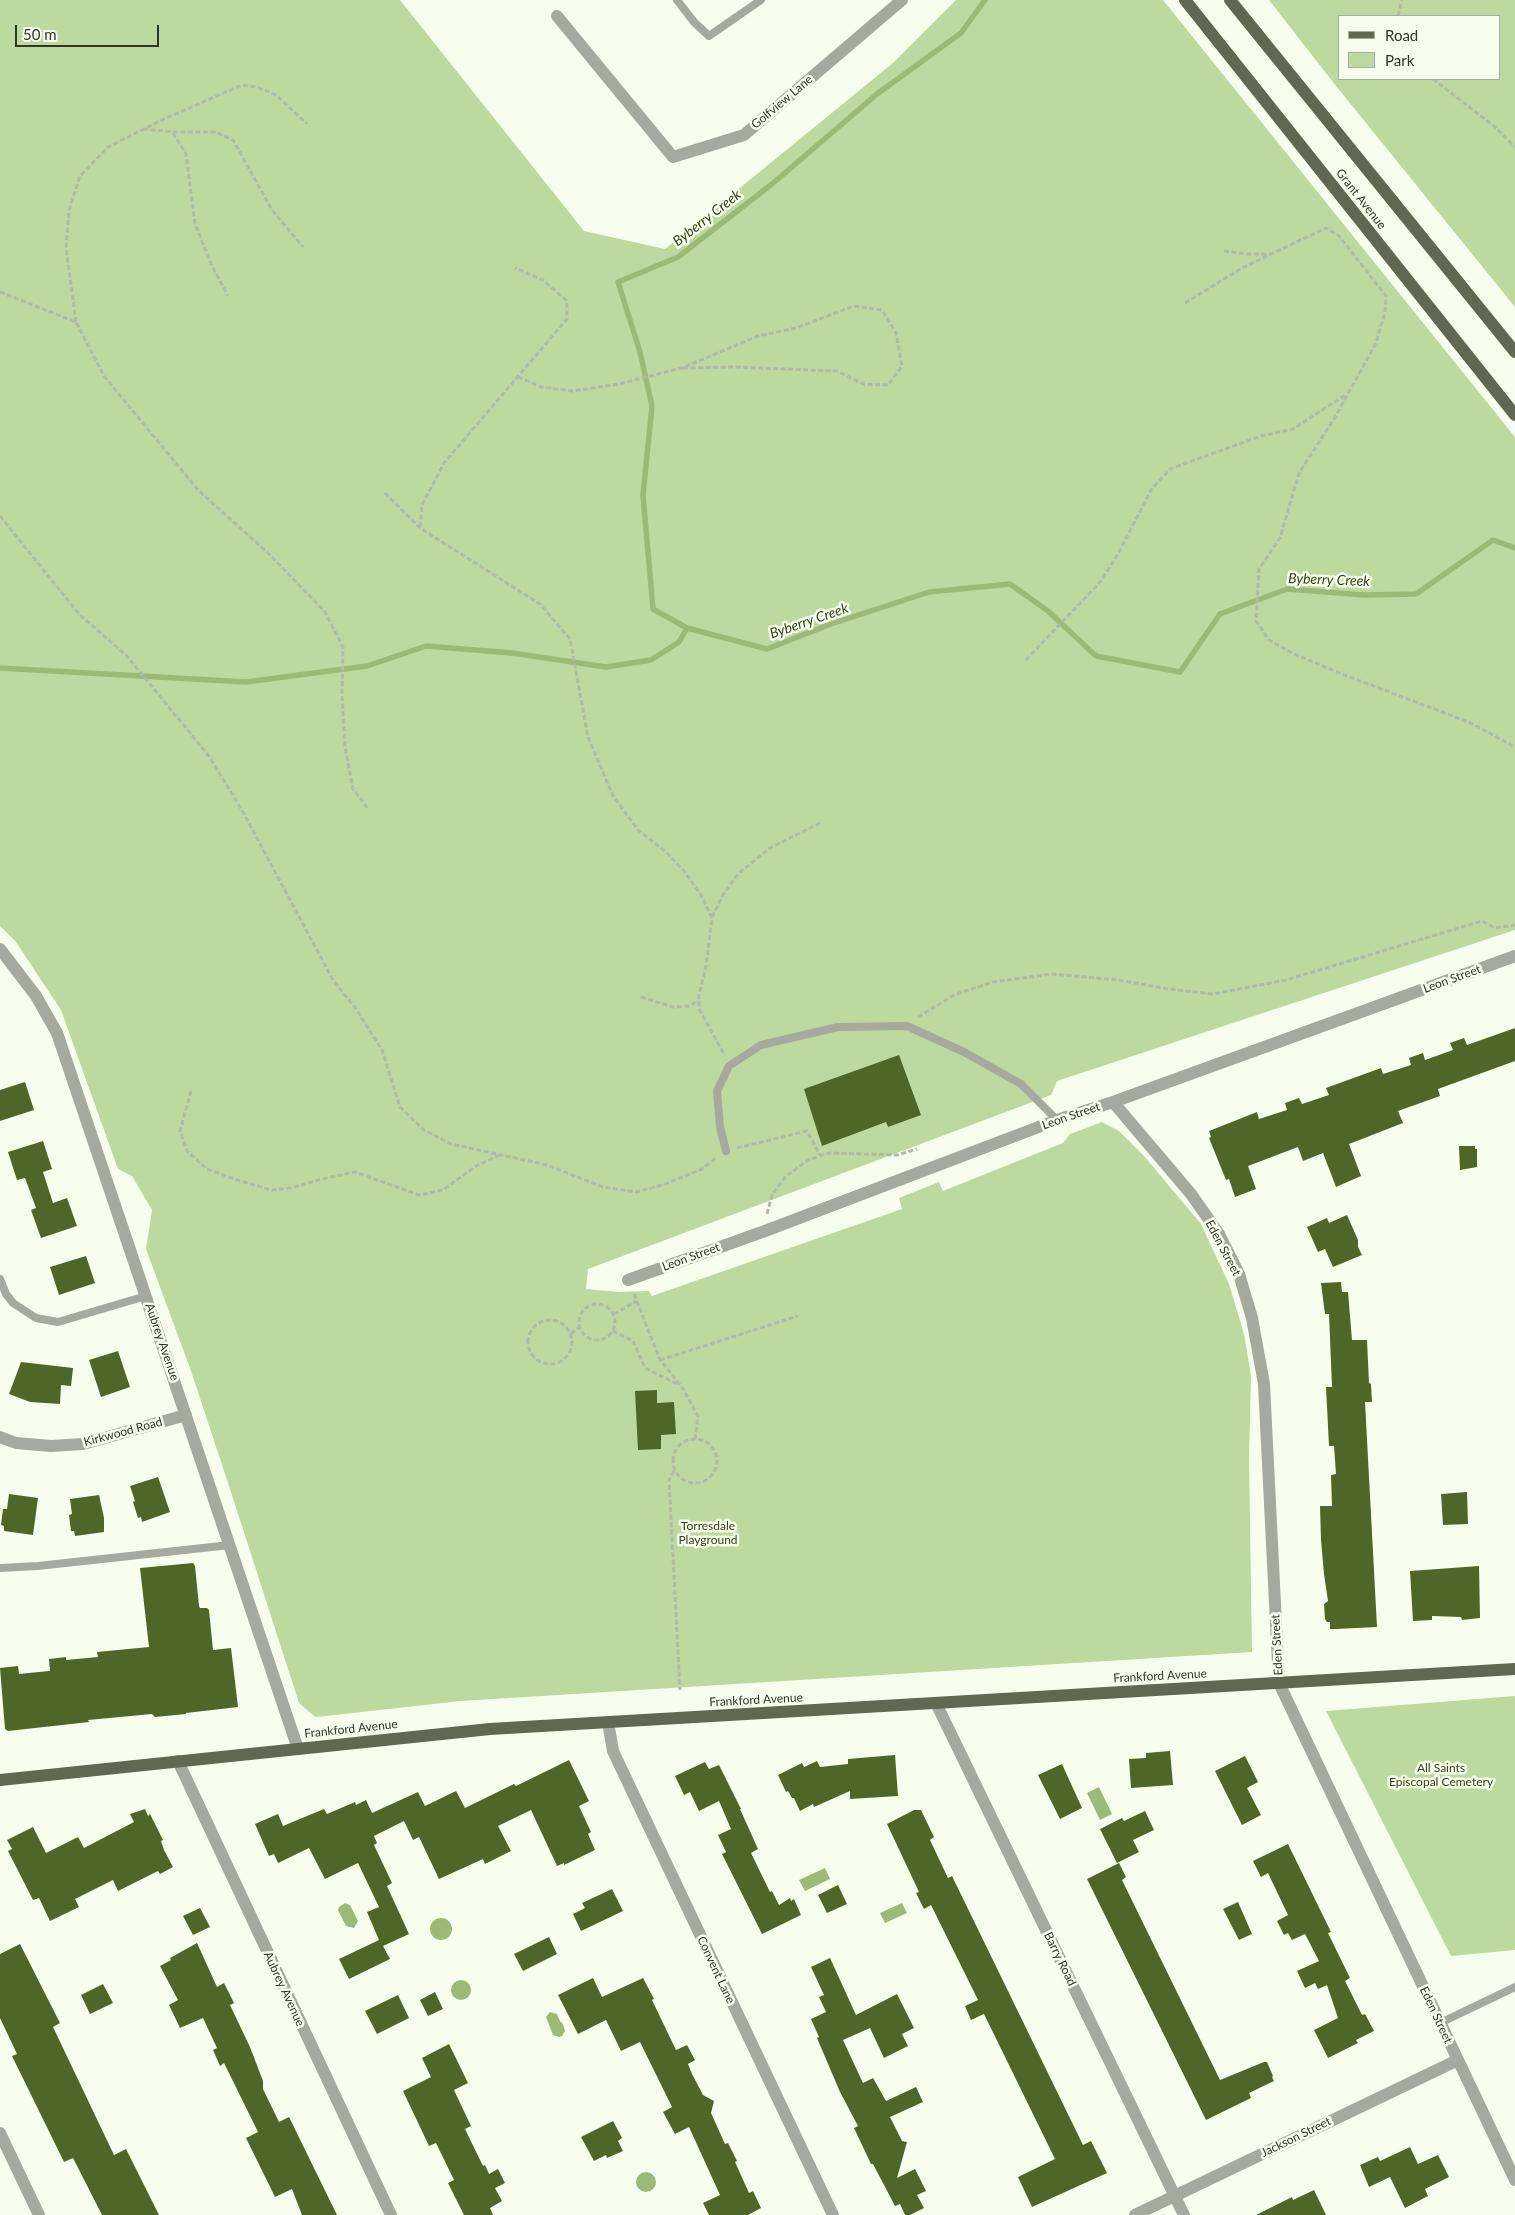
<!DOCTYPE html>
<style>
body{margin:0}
#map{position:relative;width:1515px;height:2215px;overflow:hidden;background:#f6ffed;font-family:Lato,sans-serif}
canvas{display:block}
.legend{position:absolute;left:1338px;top:15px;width:162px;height:65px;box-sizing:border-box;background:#f6ffed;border:1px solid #a6ae9f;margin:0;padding:6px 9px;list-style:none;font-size:15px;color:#2f3529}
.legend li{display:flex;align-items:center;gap:10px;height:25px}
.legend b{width:25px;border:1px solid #a6ae9f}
.scale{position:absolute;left:15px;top:25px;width:144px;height:22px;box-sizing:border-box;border:2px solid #2f3529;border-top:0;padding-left:6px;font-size:15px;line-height:18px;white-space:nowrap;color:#2f3529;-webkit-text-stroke:4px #f6ffed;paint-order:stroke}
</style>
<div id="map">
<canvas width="1515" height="2215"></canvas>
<ul class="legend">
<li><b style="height:6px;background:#5e6852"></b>Road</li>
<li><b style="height:14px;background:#bed99f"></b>Park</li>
</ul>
<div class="scale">50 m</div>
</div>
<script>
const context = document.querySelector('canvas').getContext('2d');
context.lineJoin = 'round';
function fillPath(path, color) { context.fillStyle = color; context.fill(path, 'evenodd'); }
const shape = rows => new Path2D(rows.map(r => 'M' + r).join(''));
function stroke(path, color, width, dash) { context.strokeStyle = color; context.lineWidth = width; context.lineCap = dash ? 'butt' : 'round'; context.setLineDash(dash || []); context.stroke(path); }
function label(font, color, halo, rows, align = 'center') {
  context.font = font + ' Lato,sans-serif'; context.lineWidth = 5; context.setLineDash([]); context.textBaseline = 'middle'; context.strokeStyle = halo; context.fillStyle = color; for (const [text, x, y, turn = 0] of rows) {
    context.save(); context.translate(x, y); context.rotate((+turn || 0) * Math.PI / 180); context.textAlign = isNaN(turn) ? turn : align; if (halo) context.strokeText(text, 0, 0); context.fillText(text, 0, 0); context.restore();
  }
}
fillPath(shape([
 [0,0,400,0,584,231,665,249,893,63,956,0,1163,0,1515,437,1515,930,1057,1081,1051,1095,588,1269,586,1289,619,1292,649,1291,652,1296,902,1209,899,1198,939,1182,943,1191,1063,1143,1070,1134,1102,1122,1119,1131,1144,1156,1201,1224,1229,1284,1244,1334,1251,1376,1249,1459,1252,1652,461,1701,317,1717,314,1716,299,1703,230,1489,191,1371,146,1249,152,1210,132,1176,118,1169,61,1010,16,942,0,926],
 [1269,0,1515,0,1515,307,1336,86],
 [1339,16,1499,16,1499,79,1339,79],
 [1515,1696,1515,1950,1451,1956,1326,1711]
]), '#bed99f');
fillPath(shape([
 [1099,1787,1112,1814,1100,1820,1087,1793],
 [825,1868,830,1879,805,1891,799,1880],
 [345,1903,350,1905,358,1921,354,1928,346,1926,338,1910,339,1907],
 [902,1903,907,1913,885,1923,880,1913],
 '430 1929a11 11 0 1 1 22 0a11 11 0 1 1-22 0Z',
 '451 1990a10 10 0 1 1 20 0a10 10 0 1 1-20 0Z',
 [550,2012,557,2014,560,2021,563,2024,565,2031,562,2036,559,2037,553,2035,546,2017],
 '636 2182a10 10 0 1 1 20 0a10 10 0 1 1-20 0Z'
]), '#9cb978');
stroke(shape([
 [985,0,961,33,877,94,772,184,678,257,618,282,640,352,652,406,643,495,653,609,687,628,767,649,831,624,929,592,1010,584,1048,611,1096,656,1180,672,1220,614,1287,589,1364,595,1416,594,1493,540,1515,548],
 [0,668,246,682,367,666,426,646,512,653,606,667,651,660,679,642,687,628]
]), '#9cb978', 5.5);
fillPath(shape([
 [1515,1028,1515,1061,1438,1089,1440,1096,1398,1111,1403,1123,1349,1144,1361,1176,1336,1187,1323,1153,1303,1161,1298,1147,1248,1166,1256,1189,1235,1197,1229,1179,1226,1180,1209,1138,1211,1137,1209,1131,1257,1112,1259,1119,1287,1110,1285,1103,1299,1098,1302,1104,1329,1095,1326,1088,1381,1068,1383,1074,1411,1065,1409,1058,1423,1053,1425,1060,1453,1050,1450,1043,1464,1038,1467,1045],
 [899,1055,921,1115,888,1127,886,1122,822,1146,804,1089],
 [25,1082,34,1110,0,1121,0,1090],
 [43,1141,52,1169,43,1172,53,1203,67,1198,77,1226,41,1238,31,1210,36,1208,25,1178,17,1180,8,1152],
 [1459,1146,1475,1146,1475,1149,1477,1149,1477,1167,1460,1170],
 [1347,1215,1358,1240,1358,1247,1362,1255,1333,1267,1325,1249,1318,1252,1307,1227,1327,1218,1329,1223],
 [86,1256,95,1283,59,1295,50,1267],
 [1341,1282,1342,1292,1348,1292,1352,1340,1367,1340,1369,1383,1371,1384,1372,1402,1365,1402,1377,1627,1336,1629,1330,1629,1330,1622,1327,1622,1325,1619,1324,1604,1328,1601,1324,1574,1321,1540,1320,1506,1332,1506,1331,1475,1336,1474,1334,1446,1329,1446,1326,1387,1332,1387,1329,1314,1325,1314,1321,1283],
 [118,1351,130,1387,101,1397,89,1360],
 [21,1362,73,1368,71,1386,61,1385,60,1404,30,1402,9,1394],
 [657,1390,657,1403,674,1402,676,1434,661,1435,661,1449,638,1450,635,1391],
 [158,1477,170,1512,142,1522,141,1517,138,1518,133,1502,135,1501,130,1486],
 [1467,1492,1468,1524,1443,1525,1441,1494],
 [9,1494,38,1498,33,1535,4,1531,4,1526,1,1525,3,1509,7,1509],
 [99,1495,104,1518,104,1532,75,1536,74,1531,71,1531,69,1515,72,1514,70,1499],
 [193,1563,195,1566,199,1606,200,1608,207,1608,209,1610,213,1650,231,1648,238,1707,186,1713,186,1714,155,1717,152,1714,88,1720,89,1722,8,1731,5,1729,0,1668,18,1666,19,1674,49,1671,50,1671,49,1659,66,1657,66,1660,98,1657,97,1652,149,1647,140,1568],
 [1479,1566,1480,1618,1462,1620,1461,1617,1432,1616,1432,1620,1413,1621,1410,1571],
 [1170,1751,1173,1785,1131,1788,1129,1759,1146,1758,1146,1753],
 [895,1755,898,1796,850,1799,850,1791,814,1807,813,1804,800,1811,794,1798,792,1798,788,1791,786,1792,778,1775,802,1763,804,1767,817,1761,820,1767,848,1764,848,1759],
 [1245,1756,1258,1782,1247,1788,1261,1815,1242,1825,1215,1771],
 [569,1760,589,1801,579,1806,591,1832,588,1834,595,1850,564,1865,564,1863,557,1866,531,1810,498,1826,511,1851,485,1864,483,1859,439,1879,419,1837,413,1840,404,1821,374,1836,377,1843,374,1845,392,1883,387,1886,409,1934,383,1946,390,1959,349,1979,339,1959,379,1940,367,1912,379,1907,358,1863,325,1879,309,1848,278,1863,274,1854,269,1856,255,1824,278,1814,283,1826,324,1809,327,1814,355,1802,356,1805,366,1800,372,1813,418,1792,425,1806,456,1791,465,1808,514,1784,516,1786],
 [705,1762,709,1769,719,1765,741,1809,740,1809,758,1849,751,1853,770,1892,772,1891,779,1905,790,1898,791,1901,794,1899,801,1915,762,1934,722,1854,726,1852,718,1835,731,1829,719,1801,699,1811,690,1792,684,1795,675,1776],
 [1062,1764,1082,1808,1060,1819,1038,1775],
 [145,1809,148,1816,150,1814,163,1840,161,1841,164,1850,173,1867,160,1874,158,1871,118,1891,113,1880,75,1899,79,1907,50,1921,39,1898,33,1900,8,1851,12,1849,7,1840,33,1827,46,1853,78,1837,84,1848,134,1822,130,1814],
 [914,1810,921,1810,934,1837,930,1840,948,1878,952,1876,1083,2145,1091,2141,1107,2173,1032,2207,1018,2177,1055,2159,984,2014,971,2020,965,2006,978,2000,931,1905,924,1909,916,1893,919,1892,887,1824],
 [1145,1811,1154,1830,1133,1840,1139,1852,1117,1863,1100,1829,1122,1818,1124,1821],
 [1288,1844,1331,1932,1328,1933,1350,1978,1345,1981,1362,2015,1365,2014,1374,2031,1356,2040,1358,2043,1328,2058,1314,2030,1338,2018,1327,1985,1318,1989,1315,1983,1305,1988,1297,1971,1319,1961,1305,1934,1292,1940,1288,1933,1284,1935,1277,1921,1288,1915,1268,1873,1261,1877,1253,1861],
 [1119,1863,1126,1877,1122,1880,1220,2080,1264,2062,1267,2062,1273,2076,1272,2077,1274,2081,1249,2093,1251,2098,1206,2120,1087,1879],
 [838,1885,847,1904,827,1913,818,1895],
 [612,1889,623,1911,581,1931,573,1914,585,1908,582,1903],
 [1238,1902,1252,1934,1239,1940,1223,1909],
 [200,1908,210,1927,193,1935,183,1916],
 [549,1937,557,1954,523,1971,514,1954],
 [197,1943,217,1987,224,1983,234,2003,230,2005,250,2047,263,2081,263,2089,279,2122,289,2117,337,2215,302,2215,292,2189,275,2197,246,2138,258,2132,224,2063,220,2066,213,2050,217,2048,203,2018,180,2028,169,2005,178,2000,160,1966,171,1960,170,1958],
 [20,1944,60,2023,53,2027,114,2155,126,2149,159,2215,102,2215,73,2158,64,2162,12,2056,17,2054,0,2018,0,1954],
 [830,1958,856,2015,897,1994,914,2028,902,2034,908,2046,884,2058,870,2028,843,2040,863,2083,873,2078,886,2101,916,2087,923,2102,890,2117,902,2141,907,2142,897,2178,915,2169,926,2191,917,2195,924,2208,910,2215,905,2215,900,2204,895,2206,873,2164,871,2164,854,2128,858,2126,840,2092,817,2038,819,2037,811,2019,826,2012,819,1997,824,1995,811,1967],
 [593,1978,602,1997,643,1978,654,1999,652,2000,676,2050,687,2045,695,2060,688,2064,692,2074,703,2095,714,2101,711,2113,725,2144,728,2143,737,2161,735,2162,749,2193,753,2191,761,2208,748,2215,709,2215,703,2203,720,2195,689,2127,675,2134,663,2112,672,2107,640,2042,621,2051,606,2020,578,2034,558,1995],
 [103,1984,113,2003,90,2014,81,1995],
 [435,1992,443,2009,428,2016,420,2000],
 [398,1995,409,2018,377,2034,365,2011],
 [449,2044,468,2083,454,2090,471,2126,465,2129,483,2166,485,2165,489,2174,498,2169,505,2183,495,2188,502,2201,490,2208,493,2215,464,2215,448,2183,454,2180,436,2143,429,2146,403,2091,431,2077,422,2058],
 [613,2121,622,2138,618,2141,623,2151,607,2158,606,2155,594,2161,581,2137],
 [1410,2147,1418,2164,1438,2155,1449,2177,1425,2189,1428,2196,1405,2208,1390,2177,1369,2187,1360,2165,1378,2157,1380,2161],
 [1314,2190,1326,2215,1256,2215,1292,2197,1293,2200]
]), '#4e6729');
stroke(shape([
 [1398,16,1402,0],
 [1433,79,1495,127,1515,147],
 [143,129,176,132,215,132,233,140,272,210,303,247],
 [173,133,186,154,195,224,212,266,228,296],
 [1224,251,1247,254,1270,254],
 [0,292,76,322,104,376,198,490,269,554,325,612,343,647,342,694,345,747,353,789,369,810],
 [1185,303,1242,268,1326,228,1339,236,1386,296,1385,313,1375,345,1334,419,1299,473,1280,538,1259,569,1256,621,1269,640,1294,654,1342,674,1471,723,1515,747],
 [76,322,66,247,69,210,80,176,108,147,164,119,242,85,257,87,276,95,307,124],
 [518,377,541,387,573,391,619,384,682,368,758,336,796,328,854,306,882,310,896,333,902,366,888,385,863,384,837,371,734,367,682,368],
 [385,493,420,528,540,604,570,639,588,737,613,796,638,830,666,852,684,871,701,895,712,918,706,966,699,995,699,1009,724,1054],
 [0,516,79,614,126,655,209,756,243,812,333,980,356,1009,382,1050,400,1107,424,1130,451,1144,547,1165,603,1187,636,1192,663,1185,702,1169,716,1158],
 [420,527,422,505,444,463,567,319,567,301,543,280,515,268],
 [1026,660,1101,581,1118,554,1151,490,1170,469,1261,436,1293,429,1347,394],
 [712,917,723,895,738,874,770,848,820,823],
 [641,997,673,1007,690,1006,698,1000],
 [918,1017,956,994,993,982,1052,974,1119,980,1168,989,1213,994,1286,980,1482,921,1495,928,1515,925],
 [191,1091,180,1131,187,1151,207,1169,237,1180,272,1190,291,1188,322,1179,355,1172,419,1195,443,1190,476,1166,500,1155],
 [737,1148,807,1131,820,1155],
 [767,1214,772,1195,785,1177,808,1160,829,1153,897,1155,917,1149],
 [634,1294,660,1360,682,1387,698,1416,695,1439],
 '579 1322a18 18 0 1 1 36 0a18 18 0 1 1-36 0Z',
 [614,1314,637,1301],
 '528 1342a22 22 0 1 1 44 0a22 22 0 1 1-44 0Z',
 [613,1331,633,1341,645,1368,679,1385],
 [571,1334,579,1327],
 [660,1360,798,1316],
 '673 1461a22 22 0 1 1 44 0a22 22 0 1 1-44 0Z',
 [674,1471,669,1480,680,1690]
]), '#b1b9a9', 3, [5, 2.5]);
stroke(shape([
 [677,0,694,22,709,36,761,0],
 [726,1151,720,1127,717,1091,729,1066,761,1045,838,1027,907,1026,964,1052,1021,1084,1057,1120],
 [0,1279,6,1294,13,1303,36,1318,58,1322,146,1296],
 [0,1568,38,1566,230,1545],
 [1440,2023,1515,1987]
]), '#a4aa9e', 8);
stroke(shape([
 [557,16,673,157,744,135,902,0],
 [0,949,36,996,57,1033,298,1749],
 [1113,1102,1191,1194,1219,1234,1239,1274,1252,1318,1264,1384,1279,1683,1515,2180],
 [628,1280,765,1231,1057,1120,1113,1102,1515,956],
 [0,1437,16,1443,51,1446,83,1444,186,1415],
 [936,1703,1184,2215],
 [608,1722,613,1751,833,2215],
 [178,1761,391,2215],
 [0,2133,39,2215],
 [1135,2215,1458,2060]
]), '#a4aa9e', 12);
stroke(shape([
 [1185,0,1515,415],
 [1230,0,1515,352],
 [0,1780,490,1729,1515,1669]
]), '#5e6852', 12);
label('12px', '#2f3529', '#f6ffed', [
 ["Golfview Lane",782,102,-40],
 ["Grant Avenue",1361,199,52],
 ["Leon Street",1452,979,-20],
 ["Leon Street",1071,1116,-19],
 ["Eden Street",1223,1248,62],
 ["Leon Street",691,1257,-20],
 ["Aubrey Avenue",162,1342,71],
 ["Kirkwood Road",123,1432,-15],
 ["Eden Street",1277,1645,-93],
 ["Frankford Avenue",1160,1676,-3],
 ["Frankford Avenue",756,1700,-3],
 ["Frankford Avenue",351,1729,-6],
 ["Barry Road",1060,1959,64],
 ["Convent Lane",716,1970,65],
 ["Aubrey Avenue",284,1989,65],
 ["Eden Street",1436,2015,65],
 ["Jackson Street",1296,2137,-26]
]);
label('12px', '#304213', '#f6ffed', [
 ["Torresdale",708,1526],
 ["Playground",708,1540],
 ["All Saints",1441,1768],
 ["Episcopal Cemetery",1441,1782]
]);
label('italic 14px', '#2f4213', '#f6ffed', [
 ["Byberry Creek",707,218,-38],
 ["Byberry Creek",1329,580,2],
 ["Byberry Creek",809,621,-19]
]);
</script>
